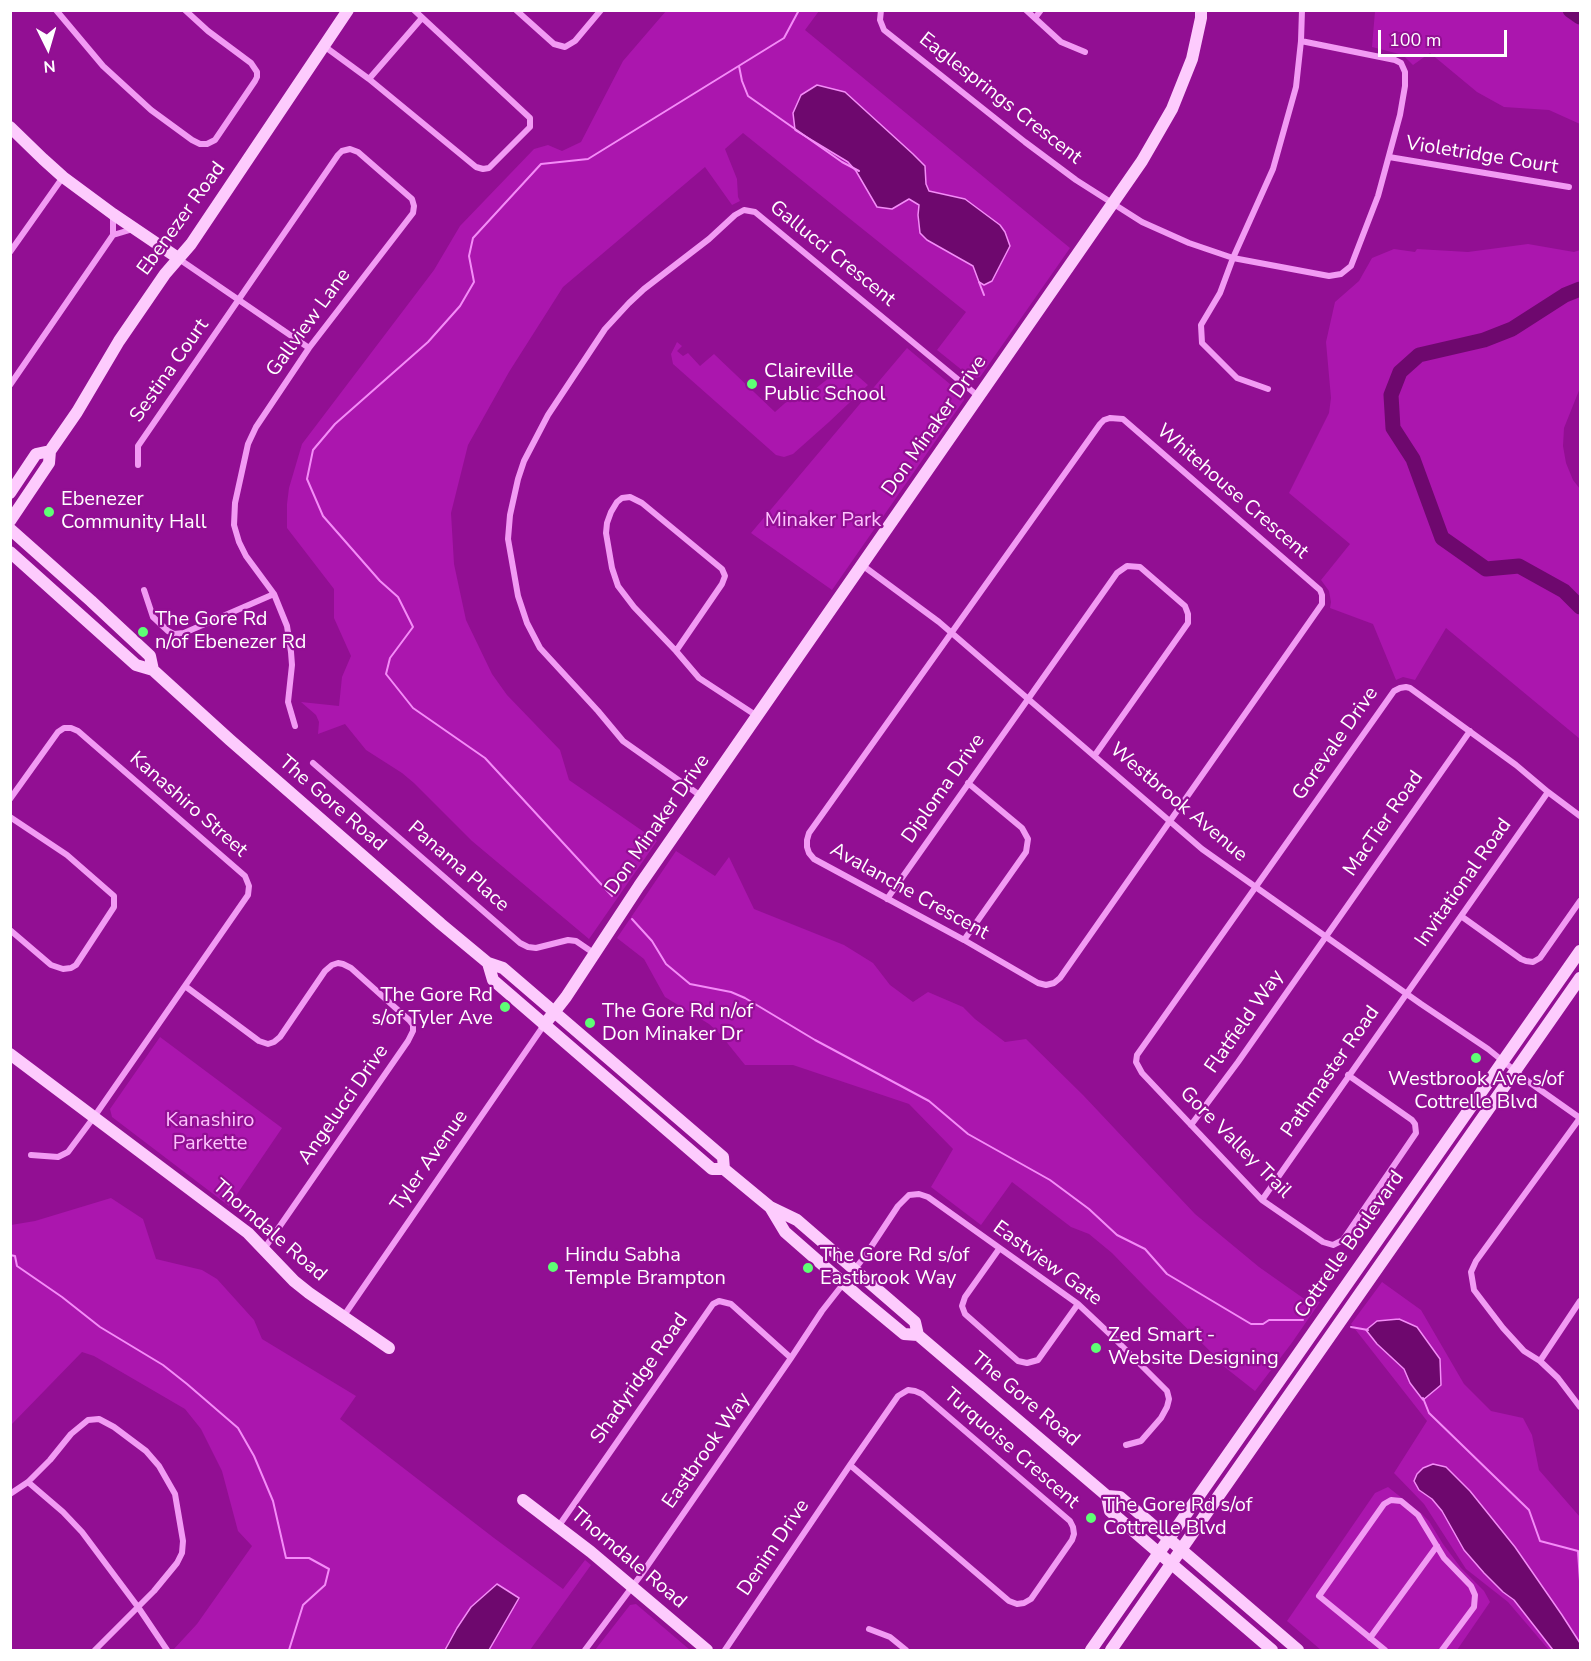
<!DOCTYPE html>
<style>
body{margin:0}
#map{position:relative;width:1591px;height:1661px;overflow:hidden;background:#920f93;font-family:"Nunito Sans",sans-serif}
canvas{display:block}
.frame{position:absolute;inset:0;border:12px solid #fff;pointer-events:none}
.north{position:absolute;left:18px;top:18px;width:60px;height:60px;-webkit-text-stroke:4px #920f93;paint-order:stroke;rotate:175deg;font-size:16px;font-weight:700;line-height:24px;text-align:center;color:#fff}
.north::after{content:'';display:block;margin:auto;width:21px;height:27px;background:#fff;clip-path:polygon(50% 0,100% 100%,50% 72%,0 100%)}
.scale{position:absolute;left:1378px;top:30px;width:129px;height:27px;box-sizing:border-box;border:3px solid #fff;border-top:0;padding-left:8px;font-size:18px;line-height:21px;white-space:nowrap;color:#fff;-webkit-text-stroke:4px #920f93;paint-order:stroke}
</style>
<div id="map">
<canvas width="1591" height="1661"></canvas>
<div class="frame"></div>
<div class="north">N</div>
<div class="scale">100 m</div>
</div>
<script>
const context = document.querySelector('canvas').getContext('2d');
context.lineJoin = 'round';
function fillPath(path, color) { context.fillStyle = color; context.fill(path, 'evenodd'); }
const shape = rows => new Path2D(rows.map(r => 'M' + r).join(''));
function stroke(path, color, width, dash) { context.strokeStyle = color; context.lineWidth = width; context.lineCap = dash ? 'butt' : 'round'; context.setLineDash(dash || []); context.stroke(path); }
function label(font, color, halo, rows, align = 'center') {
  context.font = font + ' "Nunito Sans",sans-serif'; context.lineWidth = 4.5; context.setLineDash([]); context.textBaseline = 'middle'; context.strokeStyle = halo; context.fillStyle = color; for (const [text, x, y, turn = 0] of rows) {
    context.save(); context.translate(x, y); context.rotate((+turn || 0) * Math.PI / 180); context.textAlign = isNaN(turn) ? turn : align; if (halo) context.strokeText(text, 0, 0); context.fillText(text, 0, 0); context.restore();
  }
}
fillPath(shape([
 [666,11,819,11,805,30,1070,248,980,377,973,379,937,350,966,312,743,133,725,149,737,179,738,197,740,201,732,205,705,167,563,287,509,372,468,445,451,513,454,564,466,620,492,674,507,695,560,750,569,780,657,841,589,939,472,841,414,783,402,773,366,750,345,724,318,734,319,722,316,715,301,702,339,706,342,677,351,656,334,618,334,589,287,528,287,504,289,488,302,444,434,270,460,226,534,149,548,145,562,151,581,142,623,61],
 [1375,11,1580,11,1580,124,1549,110,1504,107,1477,92,1430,53,1413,65,1403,55,1372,47],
 [1528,244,1574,252,1580,250,1580,388,1564,428,1563,446,1566,463,1573,480,1580,489,1580,739,1446,628,1415,680,1403,677,1396,680,1373,624,1330,608,1331,602,1329,591,1321,580,1350,544,1289,493,1329,413,1331,398,1326,342,1335,302,1359,281,1372,258,1394,249,1415,252,1417,249,1468,252],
 [677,342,682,346,677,351,683,356,688,353,700,366,714,354,775,412,793,396,799,402,845,365,868,385,829,422,793,454,784,457,776,455,673,364,671,354],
 [907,348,963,395,964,400,832,590,751,533],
 [676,851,715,876,729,857,754,909,844,945,873,963,890,985,913,1002,928,992,963,1007,975,1019,1005,1042,1026,1039,1083,1095,1195,1214,1259,1267,1303,1298,1320,1302,1291,1344,1255,1391,1222,1365,1218,1359,1146,1288,1112,1253,1089,1234,1071,1227,1012,1182,981,1225,931,1187,953,1149,909,1104,793,1065,745,1065,720,1034,709,1024,665,997,644,959,617,938],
 [160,1037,282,1128,229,1206,112,1117,110,1109],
 [111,1198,143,1219,156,1259,202,1270,217,1279,254,1320,262,1339,356,1396,340,1419,494,1538,563,1589,585,1560,591,1565,530,1650,173,1650,197,1624,252,1546,238,1531,222,1471,201,1429,185,1409,94,1356,82,1352,11,1425,11,1225,35,1221],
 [1382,1282,1421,1310,1464,1384,1491,1411,1523,1418,1532,1435,1539,1470,1580,1517,1580,1650,1549,1650,1508,1602,1466,1569,1424,1504,1394,1473,1427,1421,1351,1324],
 [1388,1487,1422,1514,1429,1521,1443,1544,1461,1568,1484,1591,1490,1602,1457,1650,1321,1650,1287,1621,1375,1493],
 [636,1604,690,1650,595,1650,630,1605]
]), '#ab16ae');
const water = shape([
 [817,85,845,92,913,154,925,166,926,184,929,191,965,199,1000,225,1005,232,1010,246,992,281,984,285,979,282,973,266,927,240,920,233,918,215,919,205,909,199,892,209,877,207,856,171,848,162,795,130,793,113,801,95,817,85],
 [1399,1319,1417,1327,1440,1359,1441,1385,1423,1400,1410,1383,1404,1369,1377,1344,1366,1330,1377,1321,1399,1319],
 [1433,1464,1446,1467,1470,1491,1515,1547,1562,1615,1580,1643,1580,1650,1553,1650,1514,1600,1503,1592,1484,1573,1464,1550,1442,1511,1432,1499,1419,1490,1414,1481,1417,1474,1423,1468,1433,1464],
 [497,1584,519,1598,489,1650,445,1650,457,1628,471,1607,497,1584]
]);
fillPath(water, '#6e086e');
stroke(water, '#f48cf8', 1.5);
stroke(shape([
 [739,66,742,81,748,96,842,162,859,171],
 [979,282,984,295],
 [612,896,485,758,413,708,386,674,390,658,413,627,398,597,380,581,323,516,307,479,313,450,335,424,428,342,460,306,474,282,469,256,473,238,541,164,588,159,784,38,799,10],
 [632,919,652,941,666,964,690,984,731,992,745,998,815,1040,929,1101,968,1134,1050,1180,1089,1209,1117,1235,1145,1249,1167,1274,1251,1324,1263,1324,1269,1320,1303,1320],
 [10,1255,15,1256,17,1266,62,1297,100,1327,163,1365,187,1384,238,1428,254,1456,273,1501,286,1558,309,1558,329,1569,325,1585,303,1605,289,1650],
 [1351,1327,1368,1330],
 [1423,1398,1429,1413,1529,1510,1540,1541,1578,1551,1580,1581]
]), '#f48cf8', 2);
stroke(shape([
 [1570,10,1580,17],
 [1580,289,1565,295,1512,329,1484,340,1419,355,1400,372,1391,395,1393,428,1413,459,1442,538,1486,569,1519,566,1564,591,1580,607]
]), '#6e086e', 15);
stroke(shape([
 [56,10,103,66,151,110,192,140,200,144,207,144,215,140,255,81,257,77,257,72,251,63,208,31,185,10],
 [516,10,554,44,565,47,575,41,601,10],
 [881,10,880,20,884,30,1025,142,1076,180,1142,222,1189,243,1233,258,1329,276,1341,274,1351,266,1378,196,1400,115,1405,86,1405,72,1401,63,1395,60,1301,41],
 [1026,10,1061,42,1085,52],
 [1035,18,1041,10],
 [324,46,369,79,476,167,483,169,489,168,530,127,530,118,414,10],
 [369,79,422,18],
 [1389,157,1569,187],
 [113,235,133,229],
 [10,252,63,177],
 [179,259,309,348],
 [10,385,113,235,113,214],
 [1268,389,1237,378,1202,343,1201,325,1220,293,1233,258,1273,169,1296,87,1301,41,1302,10],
 [1110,418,1123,419,1320,590,1322,595,1322,604,1060,978,1054,983,1046,985,1038,983,964,940,814,859,809,853,807,847,807,840,809,833,1100,424,1104,420,1110,418],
 [138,465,138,446,338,155,342,151,350,149,358,152,412,199,414,206,413,213,309,348,256,427,248,444,235,503,234,525,239,542,246,556,274,594,287,626,291,652,292,665,288,702,295,726],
 [862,565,939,622,1202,849,1421,1004,1488,1049,1529,1082,1580,1118],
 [144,590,153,617,168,631,174,634,184,633,274,594],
 [676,651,722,584,725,576,722,569,642,503,630,497,622,498,617,502,611,512,607,523,606,533,612,568,618,586,634,607,676,651,699,678,757,716],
 [313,763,520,943,528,947,536,948,568,940,576,941,595,954],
 [701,796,623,741,598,711,540,648,527,623,518,596,508,539,510,515,518,479,524,461,548,415,605,329,629,303,644,289,709,239,735,215,744,210,755,212,978,396],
 [10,799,58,732,64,728,71,728,78,731,245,876,249,886,248,895,94,1117,68,1152,58,1157,31,1155],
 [10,817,67,855,114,896,114,907,76,965,71,968,63,969,51,965,10,930],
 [887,899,1117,573,1127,566,1140,567,1185,606,1188,614,1188,623,1095,755],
 [1461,916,1521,959,1526,961,1533,962,1540,958,1580,901],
 [964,940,1026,852,1028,839,1022,828,968,783],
 [185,986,259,1041,268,1044,274,1042,280,1037,325,971,332,965,338,963,343,964,351,968,409,1020,413,1025,413,1031,408,1041,264,1249],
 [1348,1075,1412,1120,1415,1124,1416,1133,1343,1240,1333,1245,1323,1242,1262,1200,1142,1073,1136,1062,1137,1055,1394,691,1400,688,1406,687,1410,688,1516,765,1548,792,1580,816],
 [1580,1118,1476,1261,1471,1272,1474,1290,1503,1328,1524,1351,1540,1361,1558,1378,1580,1407],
 [1191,1125,1238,1062,1470,731],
 [1262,1200,1548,792],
 [999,1249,965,1297,962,1306,965,1314,1018,1361,1027,1363,1038,1360,1078,1304],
 [343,1317,544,1025],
 [1540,1361,1580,1301],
 [28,1482,63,1512,82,1532,138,1607,167,1650],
 [10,1494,28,1482,50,1460,71,1434,88,1420,99,1419,114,1427,146,1451,159,1466,175,1494,183,1541,182,1553,177,1563,154,1591,95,1650],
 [558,1527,713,1304,719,1301,731,1304,791,1358],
 [869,1629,890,1637,906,1650],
 [1370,1638,1437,1546],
 [585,1650,641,1575,791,1358,822,1311,865,1256,898,1206,909,1195,919,1194,928,1197,1078,1304,1113,1337,1167,1391,1169,1399,1167,1407,1161,1418,1141,1441,1126,1445],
 [725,1650,850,1465,898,1396,908,1390,915,1391,922,1394,1014,1473,1070,1521,1073,1527,1074,1534,1072,1540,1031,1599,1024,1603,1017,1604,1009,1601,850,1465],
 [1385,1650,1319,1596,1384,1504,1391,1500,1401,1501,1418,1515,1444,1558,1471,1586,1475,1595,1474,1607,1442,1650]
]), '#f29bf4', 6);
stroke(shape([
 [10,127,43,159,63,177,113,214,178,258],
 [10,493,36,454,50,451],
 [10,521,49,463,50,451,77,412,119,341,165,274,191,244,348,10],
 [10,529,91,601,150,656,153,670],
 [10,552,136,665,153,670,230,740,441,924,488,963,503,968,723,1157,724,1169],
 [488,963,493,980,712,1169,724,1169,770,1207,797,1220,915,1322,918,1335],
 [544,1025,566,997,639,886,1142,161,1172,109,1192,59,1201,18,1201,10],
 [10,1054,248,1233,294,1281,309,1293,389,1348],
 [770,1207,785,1232,857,1295,904,1334,918,1335,1107,1496,1120,1497,1298,1650],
 [1107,1496,1110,1511,1272,1650],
 [523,1500,591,1552,707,1650],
 [1091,1650,1580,951],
 [1111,1650,1580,978]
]), '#fdcbfd', 12);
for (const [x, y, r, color] of [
 [752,384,6,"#5eff75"],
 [49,512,6,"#5eff75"],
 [143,632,6,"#5eff75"],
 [505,1007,6,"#5eff75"],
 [590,1023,6,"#5eff75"],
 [1476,1058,6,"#5eff75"],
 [553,1267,6,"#5eff75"],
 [808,1268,6,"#5eff75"],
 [1096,1348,6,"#5eff75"],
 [1091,1518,6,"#5eff75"]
]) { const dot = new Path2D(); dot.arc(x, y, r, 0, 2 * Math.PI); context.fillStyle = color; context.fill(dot); stroke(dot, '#920f93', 2); }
label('20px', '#fff', '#920f93', [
 ["Eaglesprings Crescent",1000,99,38],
 ["Violetridge Court",1482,156,9],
 ["Ebenezer Road",182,219,-54],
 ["Gallucci Crescent",832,254,39],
 ["Gallview Lane",309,323,-54],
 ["Sestina Court",170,371,-55],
 ["Don Minaker Drive",935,426,-55],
 ["Whitehouse Crescent",1232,492,41],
 ["Gorevale Drive",1336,744,-55],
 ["Diploma Drive",944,789,-55],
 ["Westbrook Avenue",1178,803,40],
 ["The Gore Road",332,804,41],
 ["Kanashiro Street",188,805,41],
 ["MacTier Road",1384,824,-55],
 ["Don Minaker Drive",658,825,-55],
 ["Panama Place",458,867,41],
 ["Invitational Road",1464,883,-55],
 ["Avalanche Crescent",909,892,29],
 ["Flatfield Way",1245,1022,-55],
 ["Pathmaster Road",1331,1072,-55],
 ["Angelucci Drive",344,1105,-55],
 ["Gore Valley Trail",1235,1143,45],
 ["Tyler Avenue",430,1161,-55],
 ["Thorndale Road",269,1231,41],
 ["Cottrelle Boulevard",1350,1245,-55],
 ["Eastview Gate",1047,1264,36],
 ["Shadyridge Road",640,1379,-55],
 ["The Gore Road",1025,1400,40],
 ["Turquoise Crescent",1011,1449,41],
 ["Eastbrook Way",707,1451,-55],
 ["Denim Drive",774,1548,-56],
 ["Thorndale Road",628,1559,40]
]);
label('20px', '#fff', '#920f93', [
 ["Claireville",764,372],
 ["Public School",764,395],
 ["Ebenezer",61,500],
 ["Community Hall",61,523],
 ["The Gore Rd",155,620],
 ["n/of Ebenezer Rd",155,643],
 ["The Gore Rd",493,996,"right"],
 ["s/of Tyler Ave",493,1019,"right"],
 ["The Gore Rd n/of",602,1012],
 ["Don Minaker Dr",602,1035],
 ["Westbrook Ave s/of",1476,1080,"center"],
 ["Cottrelle Blvd",1476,1103,"center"],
 ["Hindu Sabha",565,1256],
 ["Temple Brampton",565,1279],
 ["The Gore Rd s/of",820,1256],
 ["Eastbrook Way",820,1279],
 ["Zed Smart -",1108,1336],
 ["Website Designing",1108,1359],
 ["The Gore Rd s/of",1103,1506],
 ["Cottrelle Blvd",1103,1529]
], 'left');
label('20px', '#fdc3fe', '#920f93', [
 ["Minaker Park",823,521],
 ["Kanashiro",210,1121],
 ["Parkette",210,1144]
]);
</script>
